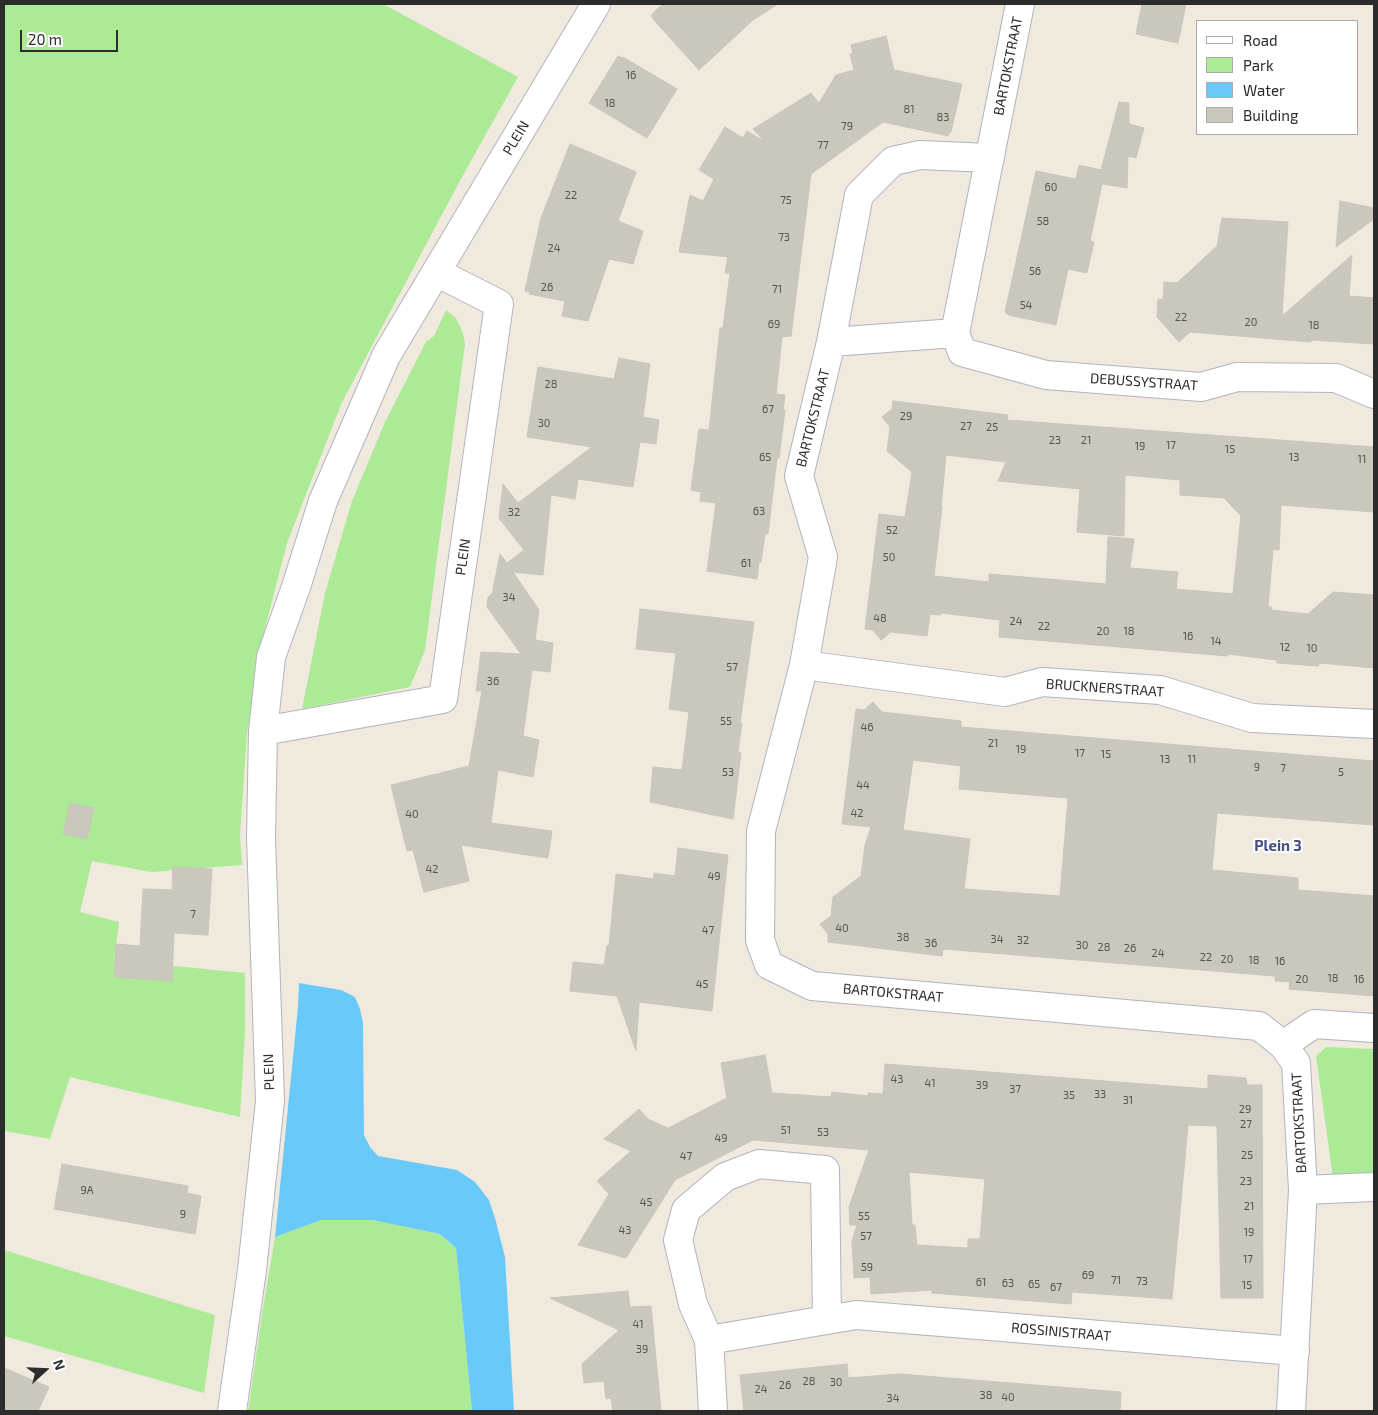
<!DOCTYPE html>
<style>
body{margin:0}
#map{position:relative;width:1378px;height:1415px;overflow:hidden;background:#efe9de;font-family:"Exo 2",sans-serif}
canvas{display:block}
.frame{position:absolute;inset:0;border:5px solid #2c2c2c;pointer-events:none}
.legend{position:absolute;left:1196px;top:20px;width:162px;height:115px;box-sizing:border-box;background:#fff;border:1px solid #ababab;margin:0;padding:6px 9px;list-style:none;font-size:15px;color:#2c2c2c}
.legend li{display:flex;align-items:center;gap:10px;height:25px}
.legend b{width:25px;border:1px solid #ababab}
.north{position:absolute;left:20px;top:1345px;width:50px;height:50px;-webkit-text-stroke:4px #fff;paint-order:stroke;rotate:70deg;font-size:14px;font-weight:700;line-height:20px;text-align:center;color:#2c2c2c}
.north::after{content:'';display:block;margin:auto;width:18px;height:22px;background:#2c2c2c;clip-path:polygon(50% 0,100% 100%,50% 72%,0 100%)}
.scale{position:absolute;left:20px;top:30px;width:98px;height:22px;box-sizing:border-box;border:2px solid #2c2c2c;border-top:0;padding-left:6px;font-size:15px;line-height:18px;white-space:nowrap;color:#2c2c2c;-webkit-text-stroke:4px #fff;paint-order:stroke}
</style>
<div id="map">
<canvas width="1378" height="1415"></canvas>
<div class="frame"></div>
<ul class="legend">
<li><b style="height:6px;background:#fff"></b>Road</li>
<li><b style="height:14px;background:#adea96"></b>Park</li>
<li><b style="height:14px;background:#69caf9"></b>Water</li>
<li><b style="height:14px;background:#cac7bc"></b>Building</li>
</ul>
<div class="north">N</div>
<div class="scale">20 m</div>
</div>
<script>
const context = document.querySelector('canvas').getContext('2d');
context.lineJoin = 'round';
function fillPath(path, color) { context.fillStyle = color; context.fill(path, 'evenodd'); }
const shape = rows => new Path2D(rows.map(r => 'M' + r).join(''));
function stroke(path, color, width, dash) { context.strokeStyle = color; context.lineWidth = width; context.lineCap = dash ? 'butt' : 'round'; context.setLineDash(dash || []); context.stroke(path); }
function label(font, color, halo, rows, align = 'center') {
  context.font = font + ' "Exo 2",sans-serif'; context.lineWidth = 4; context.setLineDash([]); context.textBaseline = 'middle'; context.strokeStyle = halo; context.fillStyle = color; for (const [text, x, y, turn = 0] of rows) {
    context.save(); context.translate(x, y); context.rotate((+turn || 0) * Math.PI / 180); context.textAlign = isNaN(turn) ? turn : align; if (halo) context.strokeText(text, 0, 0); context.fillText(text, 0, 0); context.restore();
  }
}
fillPath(shape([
 [4,4,383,4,518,77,462,177,342,402,287,543,261,644,247,734,240,835,242,865,151,872,92,861,80,912,119,922,114,960,245,973,245,1032,240,1117,70,1077,50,1139,4,1131],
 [446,310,456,318,463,333,465,344,425,650,410,687,302,709,325,593,352,501,385,422,426,342,434,336],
 [1326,1047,1374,1049,1374,1176,1333,1178,1316,1056],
 [321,1220,372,1220,440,1234,456,1248,472,1411,248,1411,263,1308,275,1237],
 [4,1250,215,1315,204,1393,4,1336]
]), '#adea96');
fillPath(shape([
 [299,983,341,990,355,997,360,1009,363,1023,364,1135,370,1147,378,1156,457,1170,475,1182,489,1200,495,1218,505,1257,514,1411,472,1411,456,1248,440,1234,372,1220,321,1220,275,1237,298,1007]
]), '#69caf9');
const building = shape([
 [663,4,778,4,753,20,699,70,653,19,651,15,663,4],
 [1142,4,1186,4,1178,43,1136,34,1142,4],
 [886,36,894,70,962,84,951,132,950,132,948,136,883,122,811,174,791,336,782,337,776,394,785,395,783,410,785,410,779,458,777,458,768,534,765,534,761,562,759,562,757,579,707,571,716,503,700,501,701,492,691,490,699,429,709,430,720,328,723,328,730,273,725,273,728,257,679,252,690,195,703,201,714,179,699,170,725,127,743,138,747,131,765,142,753,129,811,93,819,103,836,75,854,70,850,54,853,53,851,45,886,36],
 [618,56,622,58,623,57,677,89,647,138,589,103,618,56],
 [1119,102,1129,103,1129,124,1144,128,1136,158,1128,156,1127,188,1102,184,1090,241,1094,242,1087,273,1068,269,1056,325,1008,315,1005,312,1036,171,1076,179,1079,165,1101,170,1119,102],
 [570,144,636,172,618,221,643,231,633,264,609,259,588,321,562,316,565,301,529,294,530,292,525,291,541,218,570,144],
 [1340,201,1374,208,1374,219,1336,247,1340,201],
 [1222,218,1288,222,1282,316,1352,255,1349,296,1374,298,1374,344,1311,340,1311,342,1190,332,1179,342,1157,317,1158,299,1163,300,1164,282,1177,283,1217,246,1222,218],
 [619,358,650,364,643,417,659,420,656,444,640,442,633,487,578,479,575,499,551,495,543,575,513,572,539,610,535,640,553,643,550,672,532,670,523,736,539,740,533,777,498,770,491,823,552,831,548,858,461,845,469,881,424,892,413,850,407,851,391,785,469,766,482,691,476,691,481,652,521,654,487,607,488,597,492,594,500,554,507,563,524,550,499,518,503,484,518,503,592,447,527,437,538,367,614,379,619,358],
 [893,401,1008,415,1007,420,1374,447,1374,512,1281,505,1279,550,1273,549,1268,607,1271,607,1271,610,1308,614,1333,592,1374,595,1374,668,1320,663,1318,666,1290,664,1277,663,1276,660,1228,654,1228,656,999,637,1000,620,941,613,941,615,930,614,927,636,891,632,881,640,873,630,865,629,879,514,905,517,912,472,887,451,890,427,882,417,892,409,893,401],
 [946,455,1006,462,998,481,1080,489,1077,532,1124,536,1125,475,1180,480,1180,495,1224,498,1241,516,1233,594,1176,589,1178,572,1130,568,1134,539,1108,537,1106,584,989,574,989,582,934,576,942,507,941,507,946,455],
 [640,609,754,622,740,723,742,724,738,752,741,753,733,819,650,802,653,767,682,770,689,712,669,709,676,653,636,649,640,609],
 [873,702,882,712,961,721,961,727,1374,761,1374,825,1217,813,1212,870,1298,878,1298,890,1374,896,1374,996,1289,989,1290,982,1275,981,1275,976,943,949,942,956,828,942,828,934,820,924,831,916,833,897,861,876,865,845,871,827,842,824,856,709,864,710,873,702],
 [913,760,961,766,959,789,1068,798,1060,896,964,889,970,839,903,830,913,760],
 [70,803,94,808,87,839,63,834,70,803],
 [678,848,728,855,712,1011,639,1002,636,1051,617,996,570,991,573,962,604,965,607,945,609,946,616,874,654,879,654,873,675,876,678,848],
 [173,867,212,869,208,935,174,933,172,981,114,977,116,944,140,946,143,889,172,890,173,867],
 [765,1055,772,1093,831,1097,832,1092,868,1096,868,1093,883,1094,885,1064,1208,1089,1208,1075,1246,1078,1247,1085,1262,1085,1263,1298,1221,1298,1217,1126,1188,1125,1172,1299,1072,1292,1071,1304,932,1293,932,1290,871,1294,870,1277,854,1278,852,1241,857,1225,850,1225,849,1207,869,1150,753,1140,675,1180,626,1258,578,1245,609,1194,597,1181,631,1151,604,1139,639,1109,648,1119,668,1128,727,1098,721,1063,765,1055],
 [909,1172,985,1179,980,1239,968,1239,968,1248,917,1245,915,1225,912,1225,909,1172],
 [62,1164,188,1186,187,1193,201,1196,195,1234,54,1209,62,1164],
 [628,1291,630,1307,651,1306,661,1411,613,1411,611,1398,606,1399,604,1381,584,1383,582,1364,619,1330,550,1298,628,1291],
 [847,1364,848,1378,900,1374,1121,1392,1120,1411,744,1411,740,1375,847,1364],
 [4,1368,49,1387,38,1411,4,1411,4,1368]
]);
fillPath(building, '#cac7bc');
stroke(building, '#cbc5b7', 1);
const street = shape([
 [990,158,920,155,893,161,859,195,831,342,799,476,823,557,804,665,761,831,760,940,769,965,812,986,1259,1026,1283,1045,1296,1063,1303,1190,1291,1411],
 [955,333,962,352,1046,375,1201,387,1237,377,1336,378,1374,394],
 [831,342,955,333,1020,4],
 [804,665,1005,692,1042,682,1160,690,1252,718,1374,724],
 [263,731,443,699,499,304,436,272],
 [1283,1045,1314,1024,1374,1028],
 [1303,1190,1374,1187],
 [709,1340,693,1304,678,1240,686,1210,725,1177,759,1164,825,1170,827,1320],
 [232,1411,252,1270,270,1101,261,838,263,731,271,657,296,587,323,501,386,356,596,4],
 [713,1411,709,1340,856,1315,1295,1351]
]);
stroke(street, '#b2b3c1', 30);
stroke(street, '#fff', 28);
label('11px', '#545350', null, [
 ["16",631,75],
 ["18",610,103],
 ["81",909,109],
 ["83",943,117],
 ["79",847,126],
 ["77",823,145],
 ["60",1051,187],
 ["22",571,195],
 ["75",786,200],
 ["58",1043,221],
 ["73",784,237],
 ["24",554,248],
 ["56",1035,271],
 ["26",547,287],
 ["71",777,289],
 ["54",1026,305],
 ["22",1181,317],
 ["20",1251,322],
 ["69",774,324],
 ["18",1314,325],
 ["28",551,384],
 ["67",768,409],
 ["29",906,416],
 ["30",544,423],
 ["27",966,426],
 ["25",992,427],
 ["23",1055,440],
 ["21",1086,440],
 ["17",1171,445],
 ["19",1140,446],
 ["15",1230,449],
 ["65",765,457],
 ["13",1294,457],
 ["11",1362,459],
 ["63",759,511],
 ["32",514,512],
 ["52",892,530],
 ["50",889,557],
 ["61",746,563],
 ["34",509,597],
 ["48",880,618],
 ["24",1016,621],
 ["22",1044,626],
 ["20",1103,631],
 ["18",1129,631],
 ["16",1188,636],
 ["14",1216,641],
 ["12",1285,647],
 ["10",1312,648],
 ["57",732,667],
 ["36",493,681],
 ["55",726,721],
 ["46",867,727],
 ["21",993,743],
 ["19",1021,749],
 ["17",1080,753],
 ["15",1106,754],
 ["13",1165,759],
 ["11",1192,759],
 ["9",1257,767],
 ["7",1283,768],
 ["53",728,772],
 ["5",1341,772],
 ["44",863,785],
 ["42",857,813],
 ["40",412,814],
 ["42",432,869],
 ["49",714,876],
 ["7",193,914],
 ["40",842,928],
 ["47",708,930],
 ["38",903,937],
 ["34",997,939],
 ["32",1023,940],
 ["36",931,943],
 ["30",1082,945],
 ["28",1104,947],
 ["26",1130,948],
 ["24",1158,953],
 ["22",1206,957],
 ["20",1227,959],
 ["18",1254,960],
 ["16",1280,961],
 ["18",1333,978],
 ["20",1302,979],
 ["16",1359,979],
 ["45",702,984],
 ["43",897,1079],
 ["41",930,1083],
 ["39",982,1085],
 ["37",1015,1089],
 ["33",1100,1094],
 ["35",1069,1095],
 ["31",1128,1100],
 ["29",1245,1109],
 ["27",1246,1124],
 ["51",786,1130],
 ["53",823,1132],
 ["49",721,1138],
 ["25",1247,1155],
 ["47",686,1156],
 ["23",1246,1181],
 ["9A",87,1190],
 ["45",646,1202],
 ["21",1249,1206],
 ["9",183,1214],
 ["55",864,1216],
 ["43",625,1230],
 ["19",1249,1232],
 ["57",866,1236],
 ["17",1248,1259],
 ["59",867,1267],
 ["69",1088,1275],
 ["71",1116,1280],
 ["73",1142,1281],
 ["61",981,1282],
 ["63",1008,1283],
 ["65",1034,1284],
 ["15",1247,1285],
 ["67",1056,1287],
 ["41",638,1324],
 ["39",642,1349],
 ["28",809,1381],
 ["30",836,1382],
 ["26",785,1385],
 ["24",761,1389],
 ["38",986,1395],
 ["40",1008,1397],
 ["34",893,1398]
]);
label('14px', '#2c2c2c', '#fff', [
 ["BARTOKSTRAAT",1008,66,-79],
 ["PLEIN",516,138,-59],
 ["DEBUSSYSTRAAT",1144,382,4],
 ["BARTOKSTRAAT",813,418,-76],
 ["PLEIN",463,557,-82],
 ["BRUCKNERSTRAAT",1105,688,4],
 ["BARTOKSTRAAT",893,993,5],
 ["PLEIN",269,1072,-92],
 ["BARTOKSTRAAT",1299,1123,-93],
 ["ROSSINISTRAAT",1061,1332,5]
]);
label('bold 15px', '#484f82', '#fff', [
 ["Plein 3",1278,846]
]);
</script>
